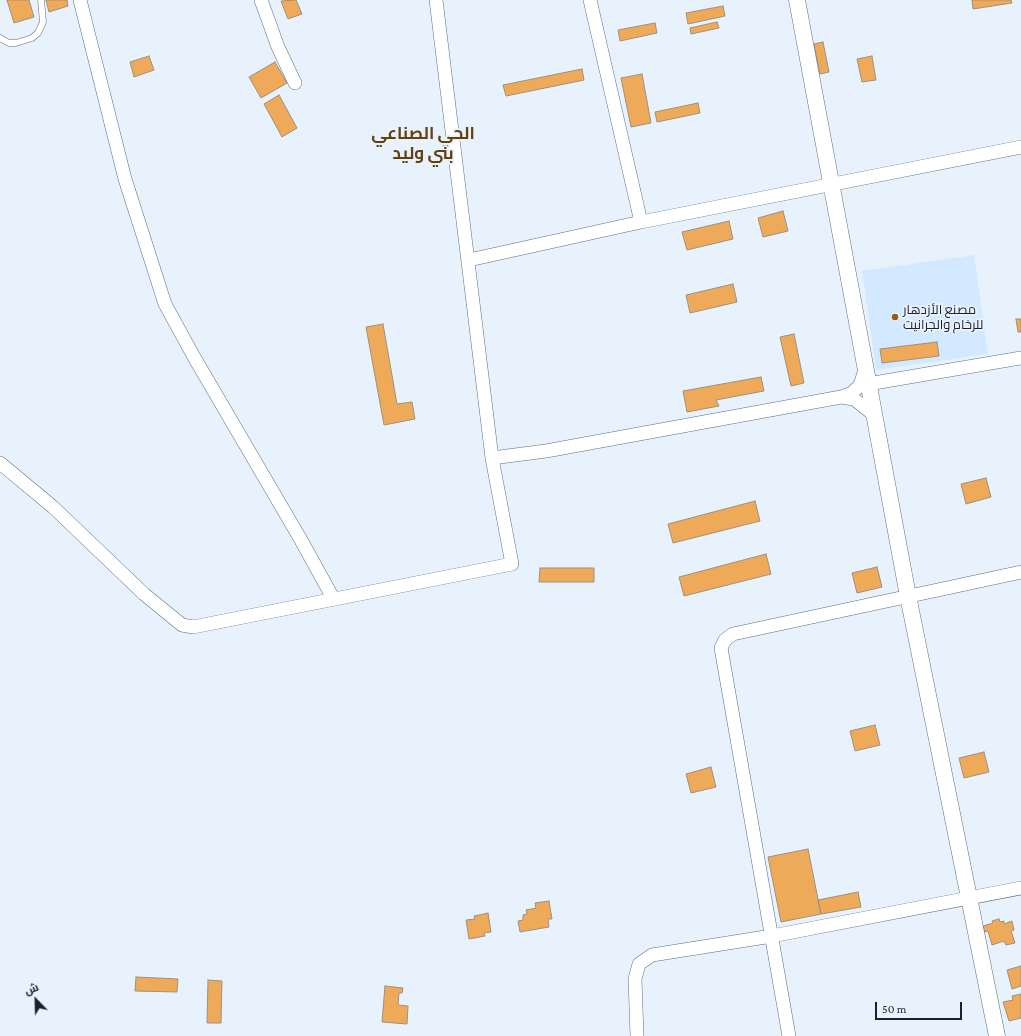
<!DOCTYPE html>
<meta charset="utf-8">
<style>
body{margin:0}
#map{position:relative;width:1021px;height:1036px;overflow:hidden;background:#e8f2fc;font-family:"Crimson Pro",Cairo,serif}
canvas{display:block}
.north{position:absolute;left:16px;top:980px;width:40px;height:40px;-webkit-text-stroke:3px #e8f2fc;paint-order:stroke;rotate:337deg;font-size:11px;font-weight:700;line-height:16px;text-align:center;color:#1b2227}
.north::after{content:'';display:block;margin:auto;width:14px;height:18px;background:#1b2227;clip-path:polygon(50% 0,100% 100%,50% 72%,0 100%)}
.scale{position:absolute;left:875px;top:1002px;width:87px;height:18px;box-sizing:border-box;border:2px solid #1b2227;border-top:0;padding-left:5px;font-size:12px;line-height:14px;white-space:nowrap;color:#1b2227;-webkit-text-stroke:3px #e8f2fc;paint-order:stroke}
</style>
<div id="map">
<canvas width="1021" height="1036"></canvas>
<div class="north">ش</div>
<div class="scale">50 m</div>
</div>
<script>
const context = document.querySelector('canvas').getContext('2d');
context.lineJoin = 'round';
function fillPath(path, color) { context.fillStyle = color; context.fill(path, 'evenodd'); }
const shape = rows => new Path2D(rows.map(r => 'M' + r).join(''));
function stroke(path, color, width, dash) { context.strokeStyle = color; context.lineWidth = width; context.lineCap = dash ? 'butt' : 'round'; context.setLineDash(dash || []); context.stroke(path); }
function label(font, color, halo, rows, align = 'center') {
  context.font = font + ' "Crimson Pro",Cairo,serif'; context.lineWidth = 3.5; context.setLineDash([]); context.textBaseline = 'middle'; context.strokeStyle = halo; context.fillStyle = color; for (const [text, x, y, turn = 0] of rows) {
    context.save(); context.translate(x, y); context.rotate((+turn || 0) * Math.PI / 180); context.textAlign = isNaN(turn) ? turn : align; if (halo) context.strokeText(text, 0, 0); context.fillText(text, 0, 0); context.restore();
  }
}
fillPath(shape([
 [974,255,988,354,876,370,862,271]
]), '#d2e9ff');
const building = shape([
 [7,0,29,0,34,17,14,23,7,0],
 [46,0,67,0,68,6,49,12,46,0],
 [296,0,302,14,288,19,281,1,296,0],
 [972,0,1011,0,1012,3,973,9,972,0],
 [723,6,725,16,688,24,686,13,723,6],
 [717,22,719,28,691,34,690,28,717,22],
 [655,23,657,33,620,41,618,30,655,23],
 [823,42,829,72,820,74,814,44,823,42],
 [149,56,154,70,134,77,130,62,149,56],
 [872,56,876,80,862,82,857,59,872,56],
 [275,62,287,83,261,98,249,77,275,62],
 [582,69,584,80,506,96,503,85,582,69],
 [642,74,651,123,631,127,621,78,642,74],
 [279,95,297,128,282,137,264,104,279,95],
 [698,103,700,113,657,122,655,112,698,103],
 [783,211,788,231,763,237,758,218,783,211],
 [729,221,733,239,687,250,682,232,729,221],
 [733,284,737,302,690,313,686,295,733,284],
 [1016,319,1021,319,1021,332,1018,332,1016,319],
 [383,324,397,404,412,402,415,419,384,425,366,327,383,324],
 [794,334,804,383,791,386,780,337,794,334],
 [937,342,939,356,882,363,880,349,937,342],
 [761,377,764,391,716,400,719,406,687,412,683,391,761,377],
 [986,478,991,497,966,504,961,484,986,478],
 [755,501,760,521,673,543,668,524,755,501],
 [766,554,771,574,684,596,679,577,766,554],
 [877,567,882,587,857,593,852,573,877,567],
 [540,568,594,568,594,582,539,582,540,568],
 [875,725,880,745,855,751,850,731,875,725],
 [984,752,989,772,964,778,959,758,984,752],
 [711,767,716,787,691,793,686,774,711,767],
 [808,849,821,914,781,922,768,857,808,849],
 [858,892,861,907,821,914,818,900,858,892],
 [549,901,552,919,548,919,549,927,520,932,518,921,523,920,523,915,527,914,526,910,536,908,535,903,549,901],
 [488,913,491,932,484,933,485,936,469,939,466,920,475,919,474,916,488,913],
 [999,919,1000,922,1004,921,1004,924,1012,921,1014,930,1011,931,1015,943,1006,945,1004,941,992,945,988,931,985,932,983,926,993,923,992,921,999,919],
 [1021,966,1021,986,1012,989,1007,970,1021,966],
 [136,977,178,979,177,992,135,991,136,977],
 [208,980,222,981,221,1023,207,1023,208,980],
 [385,986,403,988,402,993,399,993,398,1005,408,1006,407,1024,382,1022,385,986],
 [1021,994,1021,1018,1009,1021,1003,1002,1013,1000,1012,996,1021,994]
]);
fillPath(building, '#eeaa58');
stroke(building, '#9e9080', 1);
const service = shape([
 [0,38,9,43,16,43,32,38,38,33,43,22,41,0]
]);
const minor = shape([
 [80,0,125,179,165,304,194,357,301,540,333,598],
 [261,0,278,47,295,83],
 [590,0,641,222],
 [469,260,641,222,1021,147],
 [868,384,1021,358],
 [841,397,854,399,873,414],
 [492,458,546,451,841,397,852,393,860,385,866,367],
 [0,463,53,507,144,594,182,625,193,627,512,564,492,458,436,0],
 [637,1036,635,979,639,964,652,955,772,936,1021,888],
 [789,1036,721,648,725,640,733,634,1021,572]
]);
const tertiary = shape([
 [797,0,908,596,997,1036]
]);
stroke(service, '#5f6e7c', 7);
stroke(minor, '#5f6e7c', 14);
stroke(tertiary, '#5f6e7c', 17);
stroke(service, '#fff', 6);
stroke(minor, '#fff', 13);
stroke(tertiary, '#fff', 16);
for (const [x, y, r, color] of [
 [895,317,4,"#956016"]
]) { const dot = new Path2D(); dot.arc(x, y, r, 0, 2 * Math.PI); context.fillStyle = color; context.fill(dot); stroke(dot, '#e8f2fc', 1.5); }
label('13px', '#1b2227', '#e8f2fc', [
 ["مصنع الأزدهار",903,310],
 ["للرخام والجرانيت",903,325]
], 'left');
label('bold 17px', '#65400f', '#e8f2fc', [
 ["الحي الصناعي",423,134],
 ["بني وليد",423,154]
]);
</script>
